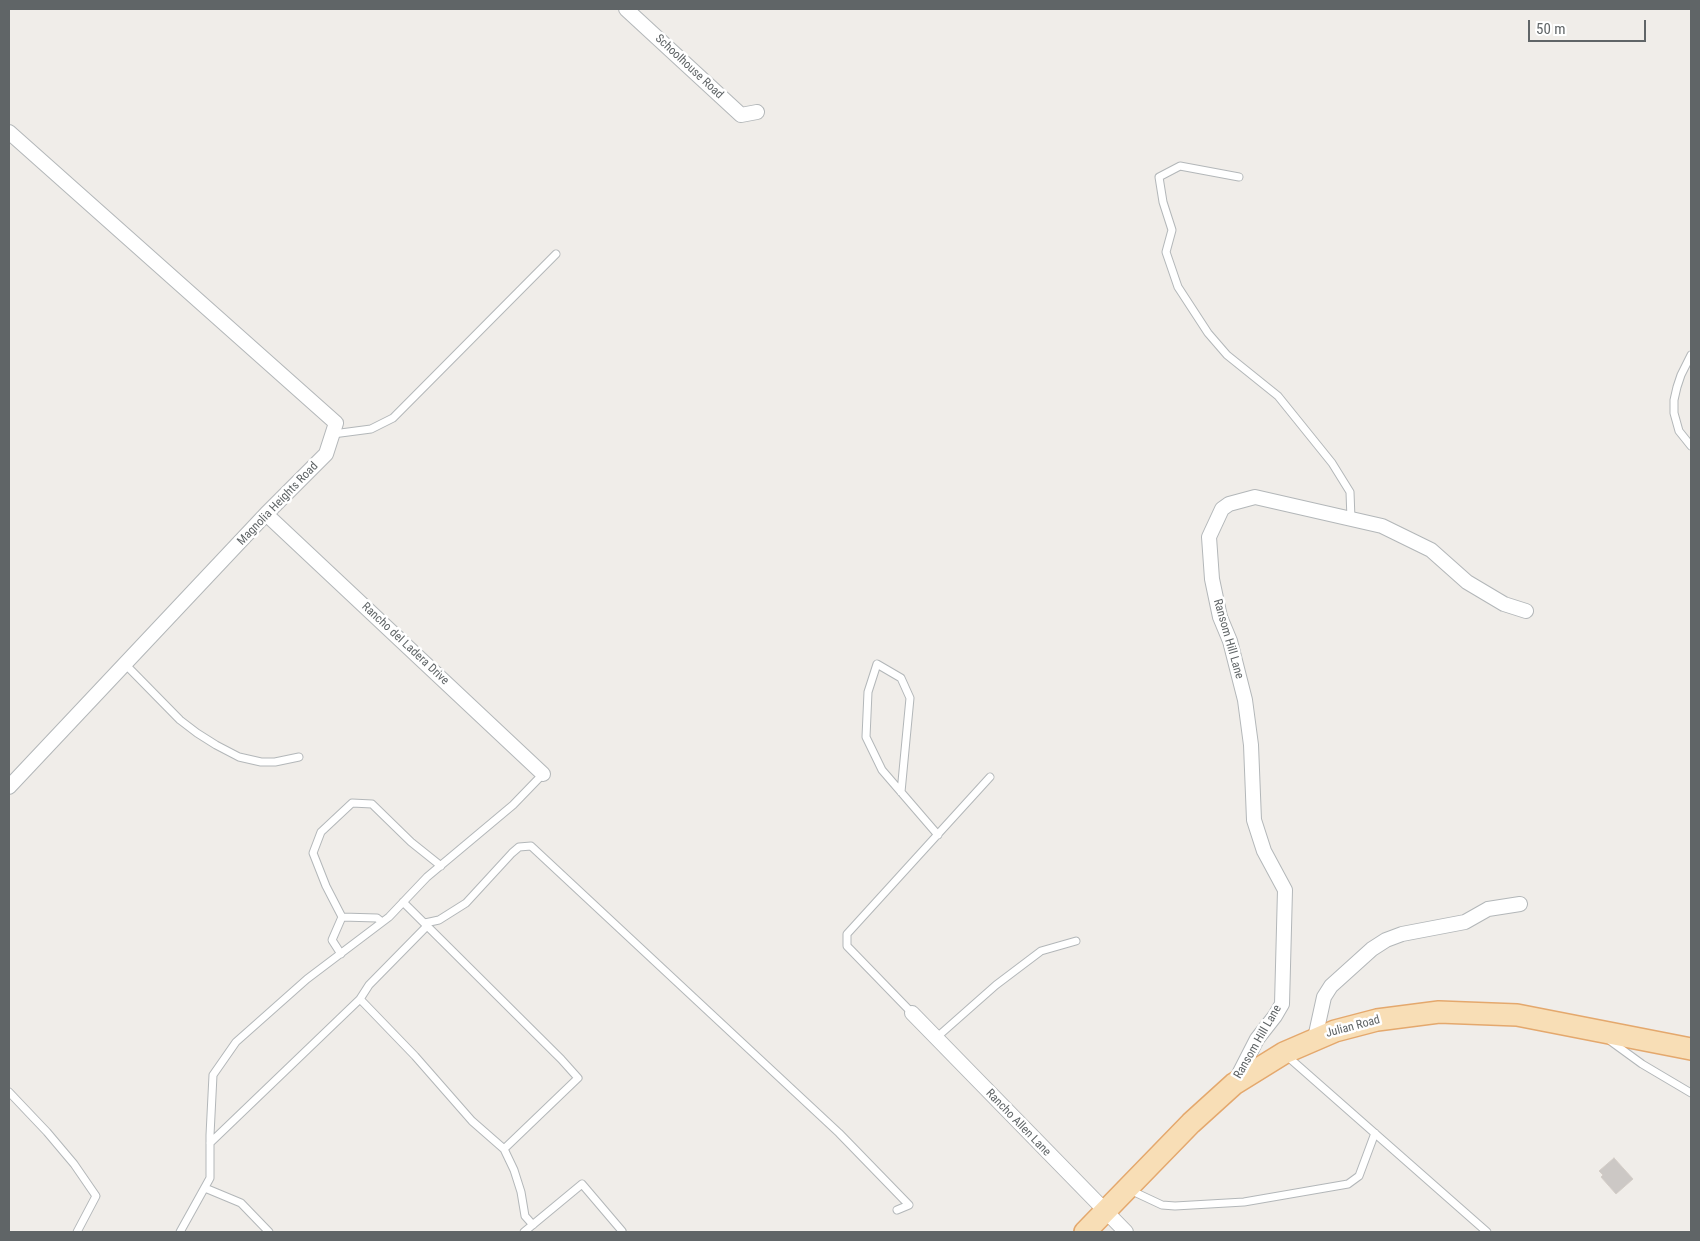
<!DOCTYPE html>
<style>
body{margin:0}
#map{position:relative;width:1700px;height:1241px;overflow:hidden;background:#f0ede9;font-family:"Roboto Condensed",sans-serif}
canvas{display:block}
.frame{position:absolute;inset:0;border:10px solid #606567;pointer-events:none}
.scale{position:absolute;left:1528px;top:20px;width:118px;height:22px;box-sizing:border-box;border:2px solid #606567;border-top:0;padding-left:6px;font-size:15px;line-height:18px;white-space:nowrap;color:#606567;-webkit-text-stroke:4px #fff;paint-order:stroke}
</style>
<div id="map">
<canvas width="1700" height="1241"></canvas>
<div class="frame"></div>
<div class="scale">50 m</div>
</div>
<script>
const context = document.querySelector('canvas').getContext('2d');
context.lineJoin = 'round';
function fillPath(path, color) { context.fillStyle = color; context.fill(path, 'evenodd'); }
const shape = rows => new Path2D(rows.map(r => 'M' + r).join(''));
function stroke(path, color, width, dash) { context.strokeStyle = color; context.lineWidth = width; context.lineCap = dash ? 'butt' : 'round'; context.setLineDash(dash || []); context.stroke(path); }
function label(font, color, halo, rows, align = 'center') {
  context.font = font + ' "Roboto Condensed",sans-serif'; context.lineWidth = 5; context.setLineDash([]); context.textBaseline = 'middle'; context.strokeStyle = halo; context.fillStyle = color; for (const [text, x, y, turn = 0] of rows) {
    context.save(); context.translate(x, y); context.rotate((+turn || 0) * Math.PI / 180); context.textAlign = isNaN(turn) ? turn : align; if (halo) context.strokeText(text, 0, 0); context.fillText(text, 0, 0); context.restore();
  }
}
const building = shape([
 [1614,1158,1633,1179,1616,1194,1601,1177,1603,1175,1599,1171,1614,1158]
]);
fillPath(building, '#ccc8c5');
stroke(building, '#d4cdc7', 1);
const service = shape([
 [1239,177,1180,166,1159,177,1163,202,1172,230,1166,252,1178,287,1208,333,1227,355,1278,396,1332,463,1350,492,1351,519],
 [1691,355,1681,375,1677,387,1674,400,1674,413,1679,431,1691,446],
 [333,434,371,429,393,418,556,254],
 [125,664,180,720,197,733,216,745,239,757,261,762,275,762,299,757],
 [901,792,910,698,901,678,877,664,868,692,866,737,882,770,938,835],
 [403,902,561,1059,578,1078,504,1149,514,1170,521,1192,525,1216,533,1225],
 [342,917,377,918,382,922],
 [425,923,439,920,466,903,512,853,519,847,531,846,839,1133,909,1205,897,1210],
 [427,926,369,985,360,999,415,1056,472,1121,504,1149],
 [341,954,332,940,342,917,326,886,313,853,321,832,352,803,372,804,411,842,441,866],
 [912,1013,847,946,847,934,990,777],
 [936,1038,996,985,1041,951,1076,941],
 [1609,1040,1642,1064,1691,1093],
 [1287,1056,1487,1232],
 [9,1092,47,1132,74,1164,96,1196,77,1232],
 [210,1143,360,999],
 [205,1188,241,1203,269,1232],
 [1130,1190,1162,1205,1175,1206,1244,1202,1348,1184,1359,1176,1375,1133],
 [180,1232,210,1178,210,1135,213,1075,236,1042,307,979,389,917,427,877,513,805,543,774],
 [524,1232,582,1184,622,1231,621,1232]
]);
const minor = shape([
 [626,9,741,115,757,112],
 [9,132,336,423,326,454,266,514,9,787],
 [266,514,543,774],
 [912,1013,1126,1232],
 [1315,1038,1324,997,1331,986,1372,949,1386,940,1402,934,1465,922,1488,909,1520,904],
 [1234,1084,1257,1039,1275,1016,1282,1004,1285,890,1264,851,1254,820,1251,745,1245,700,1230,641,1220,617,1212,579,1209,537,1222,509,1229,504,1255,497,1382,526,1431,550,1467,582,1504,604,1526,611]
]);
const primary = shape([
 [1085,1232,1191,1123,1234,1084,1284,1053,1335,1031,1377,1020,1439,1012,1517,1015,1691,1049]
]);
stroke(service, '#b3b7b9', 9);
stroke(minor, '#b3b7b9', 16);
stroke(primary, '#e4a86d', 24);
stroke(service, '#fff', 7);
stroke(minor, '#fff', 14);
stroke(primary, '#f8deb6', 21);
label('12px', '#606567', '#fff', [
 ["Schoolhouse Road",689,67,43],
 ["Magnolia Heights Road",278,504,-46],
 ["Ransom Hill Lane",1228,639,74],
 ["Rancho del Ladera Drive",405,644,43],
 ["Julian Road",1353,1027,-15],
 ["Ransom Hill Lane",1258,1042,-60],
 ["Rancho Allen Lane",1018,1123,46]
]);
</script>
